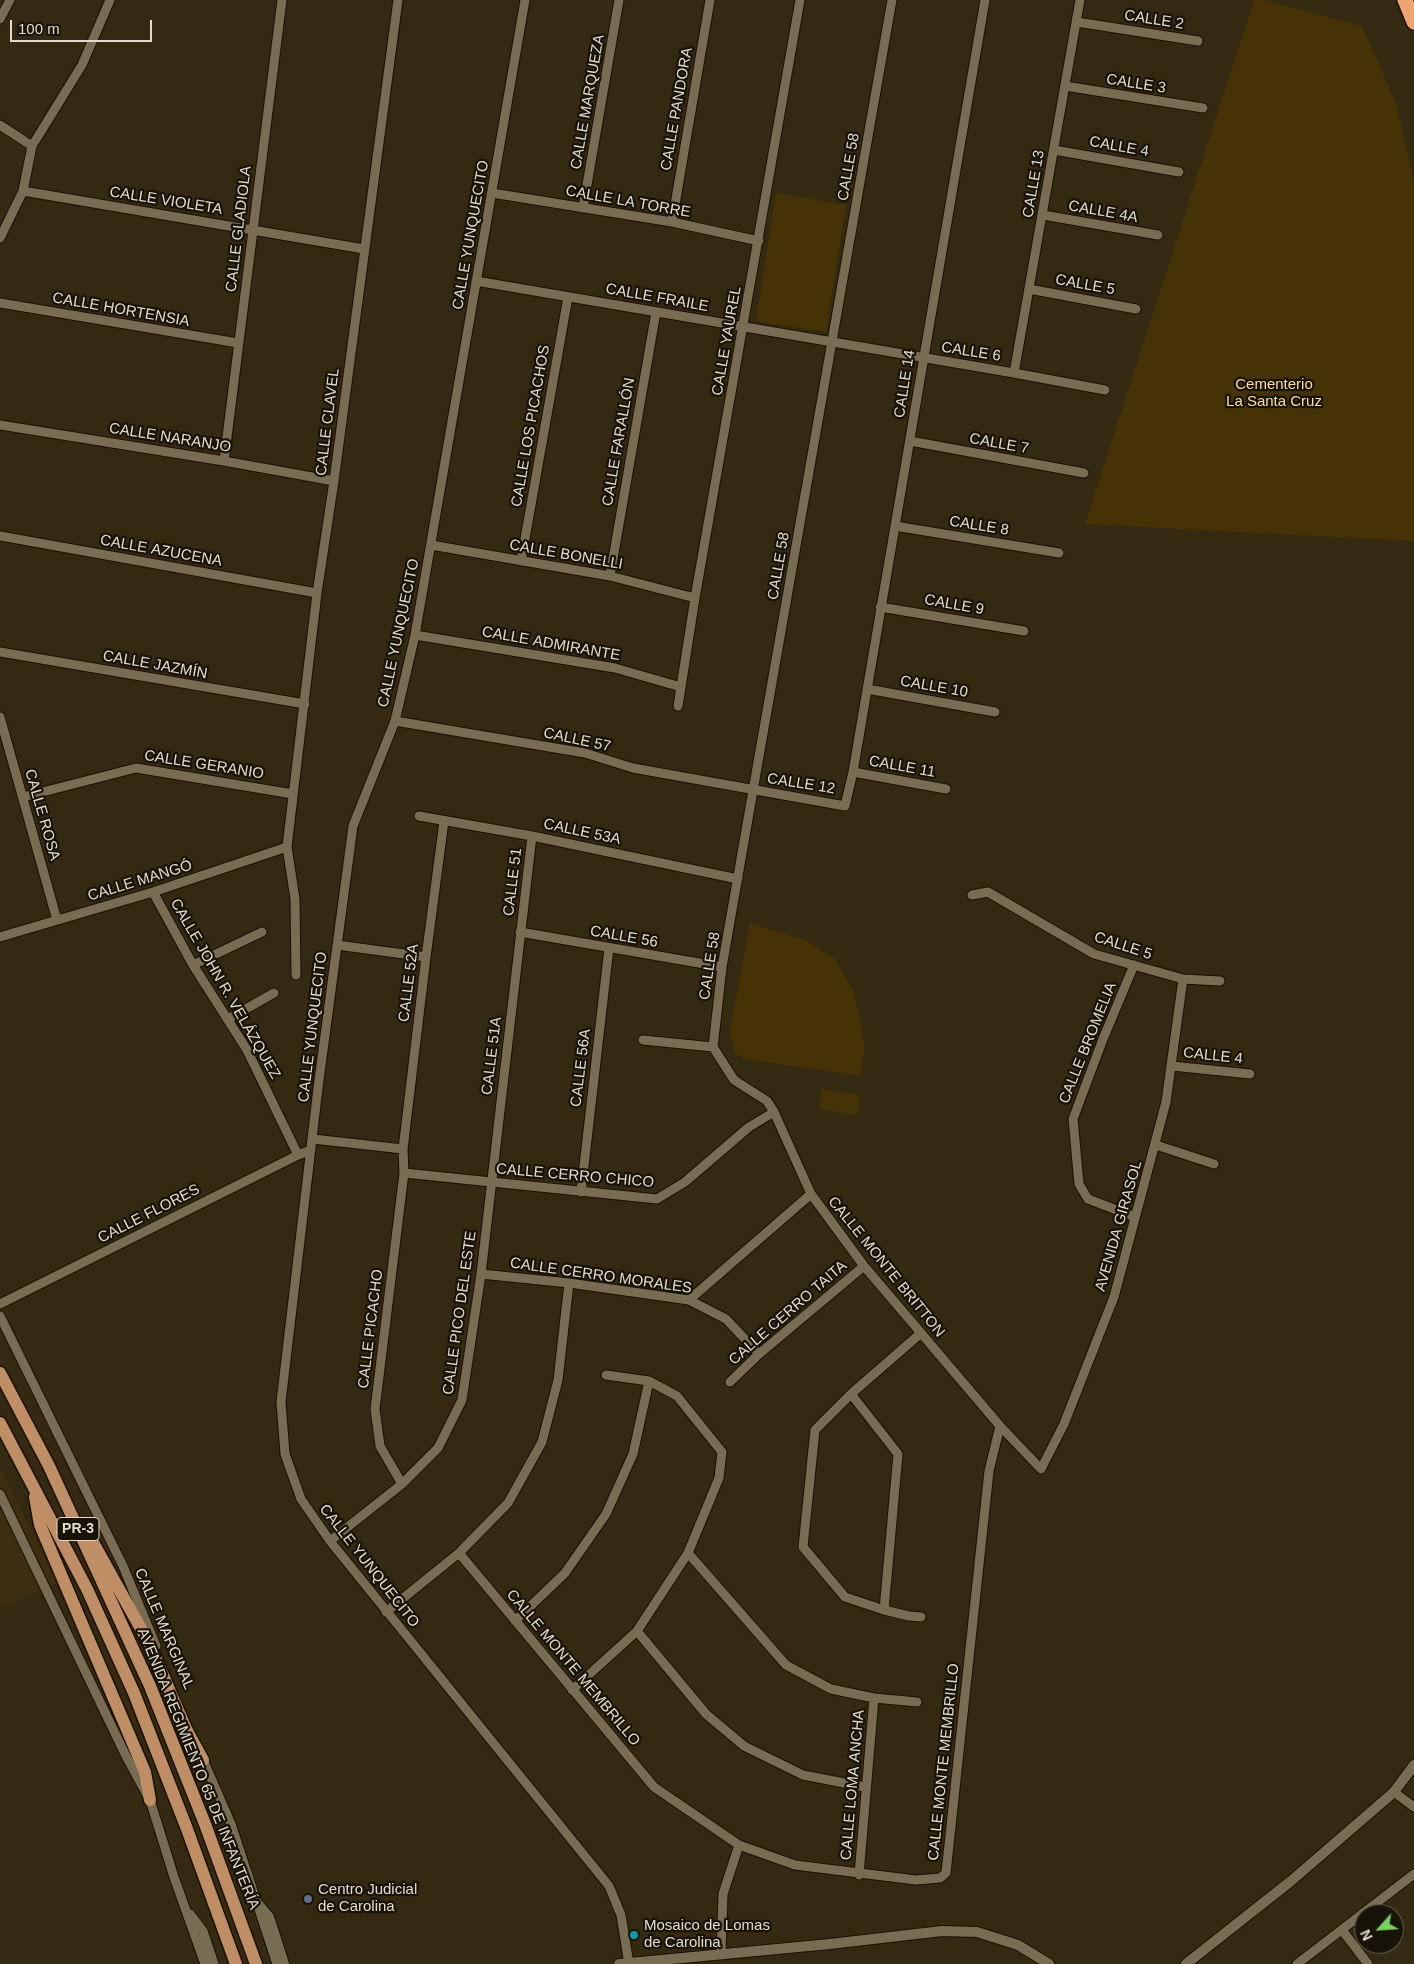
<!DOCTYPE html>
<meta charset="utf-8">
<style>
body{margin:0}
#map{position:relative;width:1414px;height:1964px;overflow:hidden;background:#342911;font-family:Helvetica,sans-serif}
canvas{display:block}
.north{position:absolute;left:1354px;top:1904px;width:50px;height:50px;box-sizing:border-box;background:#171308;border:1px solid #686356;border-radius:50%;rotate:244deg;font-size:14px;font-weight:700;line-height:20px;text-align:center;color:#e1dbcc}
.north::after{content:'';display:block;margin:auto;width:18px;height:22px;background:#76d25a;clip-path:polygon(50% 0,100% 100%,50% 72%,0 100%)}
.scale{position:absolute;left:10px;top:20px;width:142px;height:22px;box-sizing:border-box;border:2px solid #e1dbcc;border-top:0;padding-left:6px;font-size:15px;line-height:18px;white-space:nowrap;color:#e1dbcc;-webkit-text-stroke:4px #171308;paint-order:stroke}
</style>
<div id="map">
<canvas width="1414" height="1964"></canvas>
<div class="north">N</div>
<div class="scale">100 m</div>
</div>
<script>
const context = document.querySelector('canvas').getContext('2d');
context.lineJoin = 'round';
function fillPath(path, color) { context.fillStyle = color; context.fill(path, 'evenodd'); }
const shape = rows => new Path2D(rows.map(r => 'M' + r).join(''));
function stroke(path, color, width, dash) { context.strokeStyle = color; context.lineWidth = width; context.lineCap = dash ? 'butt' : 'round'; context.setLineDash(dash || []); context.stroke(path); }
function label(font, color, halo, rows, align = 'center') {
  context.font = font + ' Helvetica,sans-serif'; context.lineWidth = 4.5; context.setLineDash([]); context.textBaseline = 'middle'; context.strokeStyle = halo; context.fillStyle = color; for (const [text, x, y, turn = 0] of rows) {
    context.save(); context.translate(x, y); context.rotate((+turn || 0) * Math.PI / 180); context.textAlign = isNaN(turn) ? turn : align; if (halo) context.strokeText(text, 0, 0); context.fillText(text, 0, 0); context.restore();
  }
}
fillPath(shape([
 [0,1469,58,1583,0,1608]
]), '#3c2e0e');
fillPath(shape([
 [1254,0,1263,0,1362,26,1396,103,1414,182,1414,541,1085,524],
 [776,193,846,205,826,332,756,321],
 [750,923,807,941,835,959,853,990,861,1023,865,1049,860,1076,745,1059,736,1054,730,1037,730,1031],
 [822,1089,860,1095,857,1115,819,1109]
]), '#453305');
const minor = shape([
 [525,0,415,635,395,721,353,826,318,1088,281,1402,285,1454,301,1499,330,1541,609,1886,621,1915,629,1964],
 [892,0,722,967,713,1047,734,1080,767,1101,774,1112,811,1194,864,1266,1000,1426,1041,1469,1064,1424,1114,1297,1166,1102,1183,979],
 [0,19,10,0],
 [1077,22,1198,41],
 [1065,86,1203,108],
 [0,125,32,146],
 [1054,150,1179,172],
 [23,191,364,249],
 [492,193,672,222,759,241],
 [583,208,619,0],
 [1043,215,1158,235],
 [672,222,710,0],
 [0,238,23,191,32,146,82,65,110,0],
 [476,281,1014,373,1105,390],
 [1029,289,1136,309],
 [0,303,238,343],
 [1014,373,1080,0],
 [0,425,224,461,334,481],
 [910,441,1084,473],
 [224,461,282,0],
 [895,526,1059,553],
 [0,536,317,593],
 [431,545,610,576,695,598],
 [521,561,568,297],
 [610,576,656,312],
 [880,607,1024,631],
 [415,635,615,668,681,687],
 [0,652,305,704],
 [867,689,995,712],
 [678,706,695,598,800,0],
 [0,717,57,920],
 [395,721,585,753,633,768,845,806,853,772,985,0],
 [853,772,946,789],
 [23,797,136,768,293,794],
 [419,816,532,836,738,879],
 [153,892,193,965,247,1050,298,1155],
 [972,895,988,892,1094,954,1183,979,1220,981],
 [520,932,722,967],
 [0,937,153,892,287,847],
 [337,945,426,957],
 [193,965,262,932],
 [1134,965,1103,1039,1073,1119,1079,1184,1088,1199,1135,1217],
 [296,975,295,899,287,847,317,593,334,481,398,0],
 [228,1019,274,993],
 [643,1040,713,1047],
 [1172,1066,1250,1074],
 [313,1139,403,1149],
 [1156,1145,1214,1164],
 [404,1173,657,1199,685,1182,749,1127,774,1112],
 [581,1192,609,948],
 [481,1274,569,1283,689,1300,726,1319,759,1354],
 [689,1300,811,1194],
 [0,1304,298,1155,311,1150],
 [0,1316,123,1566,156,1646],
 [921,1333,851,1394,815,1430,803,1547,845,1597,884,1610,909,1616,921,1617],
 [730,1382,759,1354,864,1266],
 [851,1394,898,1454,884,1610],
 [402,1484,380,1446,375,1409,404,1173,403,1149,426,957,444,821],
 [0,1494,126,1756,150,1800,174,1877,205,1964],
 [330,1541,402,1484,438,1448,462,1400,481,1274,532,836],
 [459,1553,654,1787,739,1845,795,1865,916,1880,940,1878,946,1873,989,1471,1000,1426],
 [688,1553,786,1665,831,1689,874,1698,917,1702],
 [386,1612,459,1553,508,1503,542,1442,558,1380,569,1283],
 [515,1621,565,1573,606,1514,633,1454,649,1381],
 [637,1631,706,1714,744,1746,803,1775,865,1787],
 [572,1690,637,1631,688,1553,719,1478,722,1452,677,1396,649,1381,606,1375],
 [201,1755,231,1824,277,1964],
 [1394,1792,1414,1807],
 [859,1875,874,1698],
 [190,1914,203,1931,214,1964],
 [1342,1930,1368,1964],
 [721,1954,723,1894,739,1845],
 [1297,1964,1414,1874]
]);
const tertiary = shape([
 [257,1903,269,1917,284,1964],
 [619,1964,830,1944,942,1931,977,1932,1018,1945,1049,1964],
 [1186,1964,1291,1881,1394,1792,1414,1765]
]);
const primary = shape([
 [0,1373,49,1466,150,1686,205,1824,256,1964],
 [0,1423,87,1589,134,1693,187,1829,236,1964],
 [35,1497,40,1525,145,1772,150,1800],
 [90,1537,150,1645,187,1731,203,1760]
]);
const motorway = shape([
 [1405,0,1414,22]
]);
stroke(minor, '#1b1100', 11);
stroke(tertiary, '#1b1100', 12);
stroke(primary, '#1b1100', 15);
stroke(motorway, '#1b1100', 18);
stroke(minor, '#786c52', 9);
stroke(tertiary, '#786c52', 10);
stroke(primary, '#bf8e64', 12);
stroke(motorway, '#efa570', 15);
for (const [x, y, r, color] of [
 [308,1899,5,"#5c6f8a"],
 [634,1935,5,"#0f9aa8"]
]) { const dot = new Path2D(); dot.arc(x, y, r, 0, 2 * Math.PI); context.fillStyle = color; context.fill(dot); stroke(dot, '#171308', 2); }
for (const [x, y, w] of [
 [78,1529,42]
]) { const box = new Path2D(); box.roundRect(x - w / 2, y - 11.5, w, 23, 4); context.fillStyle = '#171308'; context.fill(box); stroke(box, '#e1dbcc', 1); }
label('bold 14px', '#e1dbcc', null, [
 ["PR-3",78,1529]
]);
label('15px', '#e1dbcc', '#171308', [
 ["CALLE 2",1154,20,9],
 ["CALLE 3",1136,84,9],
 ["CALLE MARQUEZA",588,102,-80],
 ["CALLE PANDORA",677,109,-80],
 ["CALLE 4",1119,147,10],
 ["CALLE 58",849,167,-80],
 ["CALLE 13",1034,184,-80],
 ["CALLE VIOLETA",166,201,9],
 ["CALLE LA TORRE",628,202,10],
 ["CALLE 4A",1103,212,10],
 ["CALLE GLADIOLA",239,229,-83],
 ["CALLE YUNQUECITO",471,235,-80],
 ["CALLE 5",1085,285,10],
 ["CALLE FRAILE",657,298,10],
 ["CALLE HORTENSIA",121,310,10],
 ["CALLE YAUREL",727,341,-80],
 ["CALLE 6",971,352,9],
 ["CALLE 14",905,384,-81],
 ["CALLE CLAVEL",328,422,-83],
 ["CALLE LOS PICACHOS",531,426,-80],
 ["CALLE NARANJO",170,438,9],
 ["CALLE FARALLÓN",619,442,-80],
 ["CALLE 7",999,444,10],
 ["CALLE 8",979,526,9],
 ["CALLE AZUCENA",161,551,10],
 ["CALLE BONELLI",566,555,10],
 ["CALLE 58",779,566,-80],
 ["CALLE 9",954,605,10],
 ["CALLE YUNQUECITO",399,633,-78],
 ["CALLE ADMIRANTE",551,644,10],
 ["CALLE JAZMÍN",155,665,10],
 ["CALLE 10",934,687,10],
 ["CALLE 57",577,740,12],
 ["CALLE GERANIO",204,765,9],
 ["CALLE 11",902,767,10],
 ["CALLE 12",801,784,9],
 ["CALLE ROSA",42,815,74],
 ["CALLE 53A",582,832,12],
 ["CALLE MANGÓ",140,881,-17],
 ["CALLE 51",513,882,-83],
 ["CALLE 56",624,937,10],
 ["CALLE 5",1123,946,18],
 ["CALLE 58",710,966,-81],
 ["CALLE 52A",409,983,-83],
 ["CALLE JOHN R. VELÁZQUEZ",225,989,60],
 ["CALLE YUNQUECITO",313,1027,-83],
 ["CALLE BROMELIA",1088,1043,-68],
 ["CALLE 51A",492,1056,-83],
 ["CALLE 4",1213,1056,6],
 ["CALLE 56A",581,1068,-83],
 ["CALLE CERRO CHICO",575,1176,5],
 ["CALLE FLORES",149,1214,-27],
 ["AVENIDA GIRASOL",1119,1226,-74],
 ["CALLE MONTE BRITTON",886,1267,51],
 ["CALLE CERRO MORALES",601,1276,8],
 ["CALLE PICO DEL ESTE",460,1313,-82],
 ["CALLE CERRO TAITA",788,1313,-41],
 ["CALLE PICACHO",371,1329,-83],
 ["CALLE YUNQUECITO",369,1566,52],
 ["CALLE MARGINAL",164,1629,67],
 ["CALLE MONTE MEMBRILLO",573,1668,50],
 ["CALLE MONTE MEMBRILLO",944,1762,-84],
 ["AVENIDA REGIMIENTO 65 DE INFANTERÍA",198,1769,68],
 ["CALLE LOMA ANCHA",853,1785,-85]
]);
label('15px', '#fedf9b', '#171308', [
 ["Cementerio",1274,385],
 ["La Santa Cruz",1274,402]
]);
label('15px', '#e1dbcc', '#171308', [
 ["Centro Judicial",318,1890],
 ["de Carolina",318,1907],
 ["Mosaico de Lomas",644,1926],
 ["de Carolina",644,1943]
], 'left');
</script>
